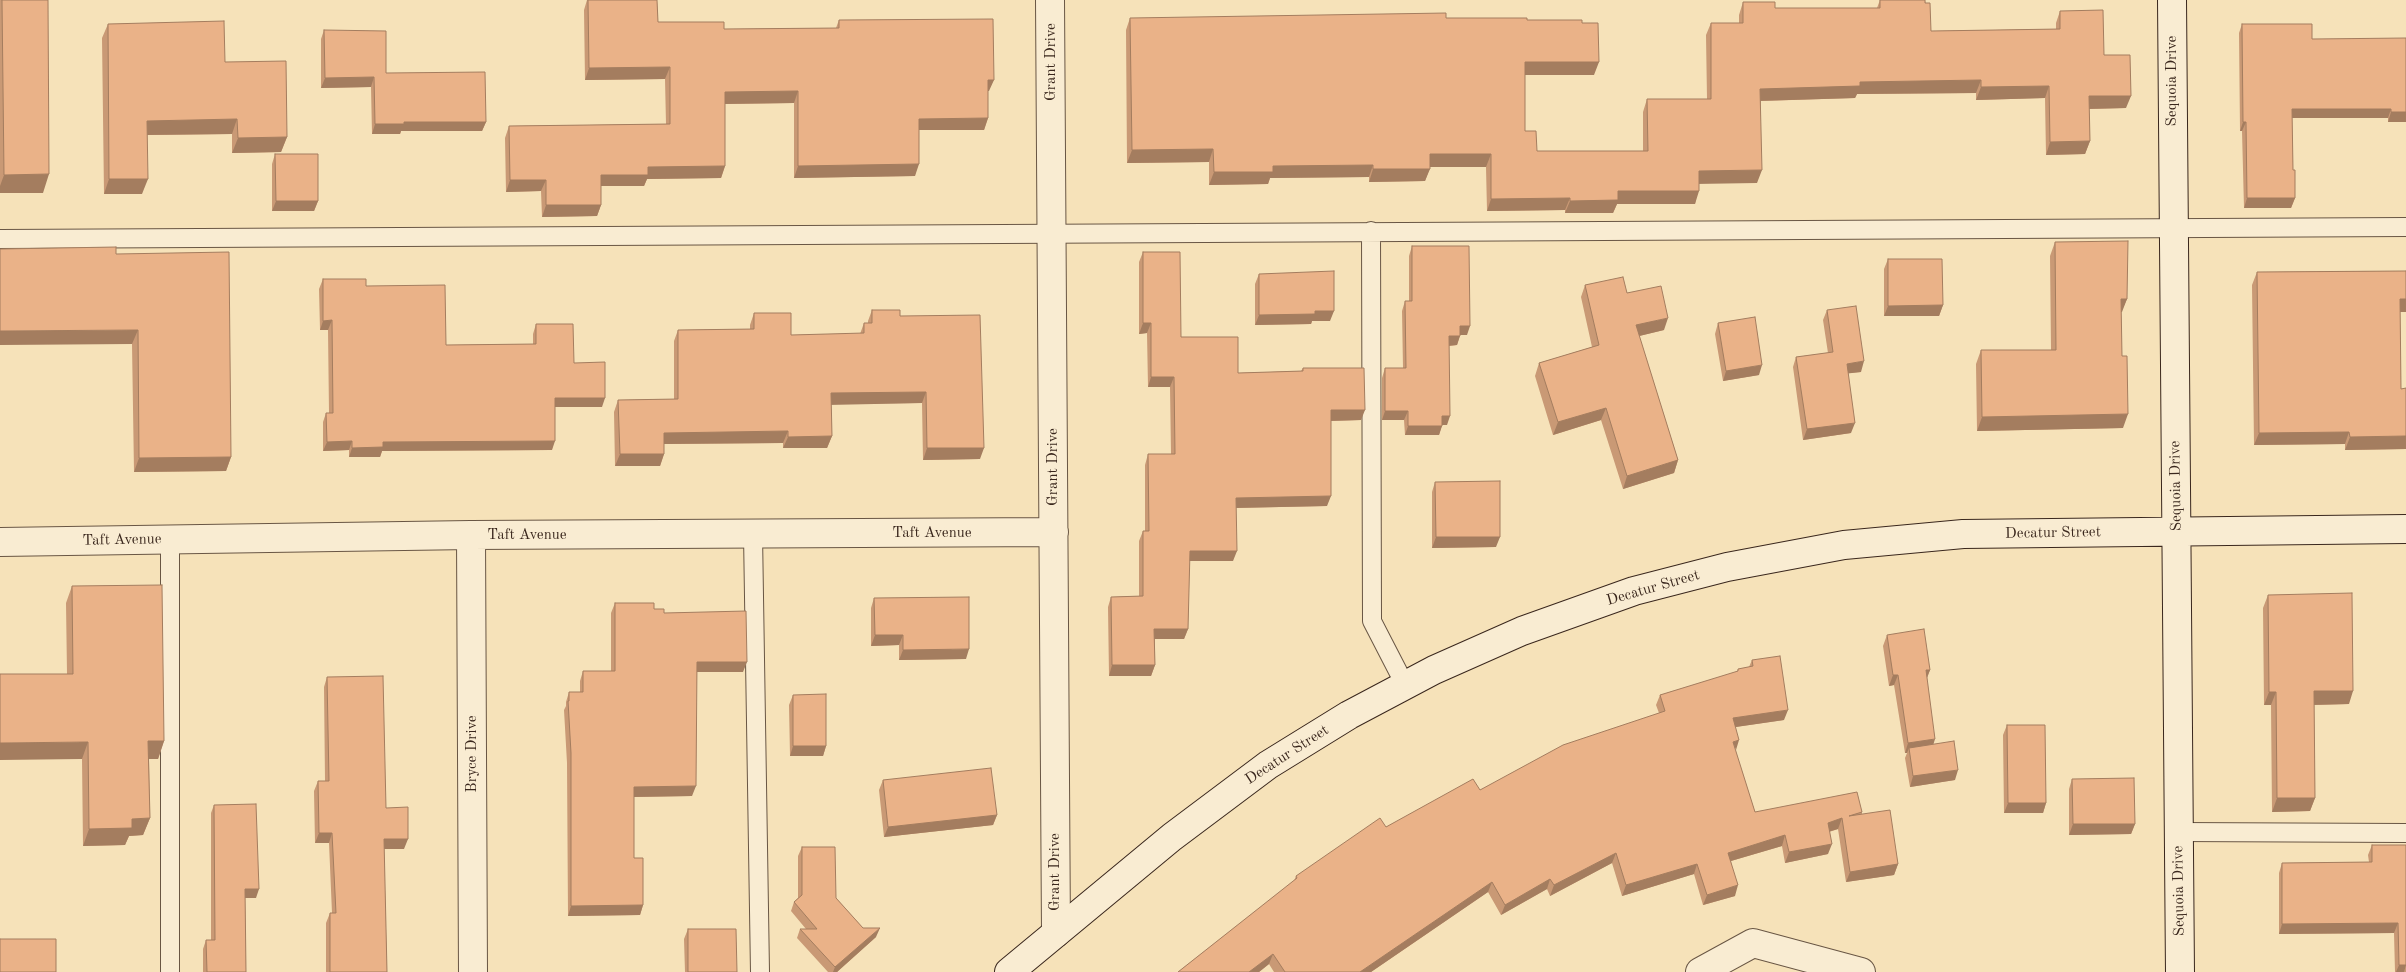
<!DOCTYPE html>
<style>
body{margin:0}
canvas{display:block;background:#f6e2b9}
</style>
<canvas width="2406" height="972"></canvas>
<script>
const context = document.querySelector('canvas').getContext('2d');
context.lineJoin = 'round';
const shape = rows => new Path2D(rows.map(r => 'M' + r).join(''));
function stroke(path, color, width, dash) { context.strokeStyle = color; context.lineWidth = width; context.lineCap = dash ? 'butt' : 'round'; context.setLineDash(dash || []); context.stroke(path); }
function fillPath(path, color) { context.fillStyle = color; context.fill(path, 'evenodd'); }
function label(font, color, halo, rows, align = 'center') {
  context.font = font + ' "Old Standard TT",serif'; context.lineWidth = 4.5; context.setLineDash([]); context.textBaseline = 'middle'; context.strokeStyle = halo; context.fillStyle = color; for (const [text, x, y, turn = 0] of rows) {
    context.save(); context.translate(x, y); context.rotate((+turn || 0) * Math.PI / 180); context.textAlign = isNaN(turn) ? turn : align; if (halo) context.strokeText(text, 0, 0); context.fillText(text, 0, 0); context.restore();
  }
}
const lane = shape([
 [1371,231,1372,621,1405,685],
 [0,239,2406,227],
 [753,534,760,972],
 [170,540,170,972],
 [2178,832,2406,833]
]);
const street = shape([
 [1050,0,1056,933],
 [471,535,473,972],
 [0,542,471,535,1054,532],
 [1700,972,1753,943,1861,972]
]);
const secondary = shape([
 [2172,0,2180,972],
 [1009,972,1172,837,1268,765,1349,715,1434,670,1522,631,1634,591,1727,567,1844,545,1963,534,2406,529]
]);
stroke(lane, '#695644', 20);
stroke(street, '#695644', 30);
stroke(secondary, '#3a271d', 30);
stroke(lane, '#f9ecd2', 18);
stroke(street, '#f9ecd2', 28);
stroke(secondary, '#f9ecd2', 28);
fillPath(shape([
 [0,0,48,0,43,193,0,193],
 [587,0,657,0,658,22,724,29,836,28,839,20,989,91,988,91,988,118,984,130,919,130,915,176,794,178,794,103,725,104,725,166,721,178,647,179,644,186,601,186,601,205,597,216,542,217,541,191,506,192,505,138,509,126,666,124,665,79,585,80,584,10],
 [1880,0,1925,0,1931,31,2056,29,2056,23,2060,11,2104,55,2126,108,2089,109,2090,141,2085,154,2046,155,2045,98,1976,100,1976,93,1857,94,1855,98,1761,101,1757,183,1699,183,1695,204,1617,204,1613,213,1565,213,1565,210,1487,211,1486,167,1430,167,1425,181,1369,182,1369,177,1270,178,1268,184,1209,185,1209,162,1127,163,1126,30,1130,18,1446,18,1527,20,1582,23,1594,75,1525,75,1525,131,1537,151,1643,151,1643,112,1647,99,1707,99,1706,35,1711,23,1739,23,1739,15,1743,2,1775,8,1877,8],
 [108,24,225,62,287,137,281,152,232,153,232,134,147,135,142,194,104,194,102,38],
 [2242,24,2312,39,2406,122,2388,122,2388,118,2292,118,2293,170,2295,198,2291,208,2244,208,2242,131,2240,131,2239,33],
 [324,30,386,73,486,122,482,131,401,131,400,134,372,134,371,87,321,88,321,39],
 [275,154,318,201,314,211,272,211,272,164],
 [2055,242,2127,299,2121,312,2123,428,1977,431,1976,364,1981,350,2051,350,2050,256],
 [1412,246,1467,335,1460,335,1457,345,1449,346,1447,425,1442,425,1439,435,1405,435,1404,420,1382,420,1382,378,1385,368,1403,368,1402,311,1405,301,1409,301,1409,256],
 [1143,252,1181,337,1238,373,1301,371,1303,368,1361,420,1331,421,1327,506,1236,508,1233,561,1189,561,1188,629,1184,639,1155,639,1155,665,1151,676,1109,676,1108,607,1111,597,1139,596,1139,541,1143,531,1145,531,1145,465,1148,454,1171,454,1170,387,1148,387,1147,333,1139,334,1139,262],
 [116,254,231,457,226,471,134,472,132,344],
 [1888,259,1943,305,1939,316,1884,316,1884,269],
 [2406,271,2406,312,2400,312,2401,389,2406,388,2406,449,2345,450,2345,444,2254,445,2252,285,2257,272],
 [1259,274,1330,321,1312,321,1311,324,1255,325,1255,284],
 [323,279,366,286,446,345,533,344,533,334,536,324,574,363,602,407,555,407,552,450,382,451,380,457,349,457,349,450,323,451,323,422,326,413,329,413,328,330,320,330,319,289],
 [1585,285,1627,293,1664,330,1639,336,1678,460,1674,473,1623,489,1601,420,1553,435,1535,376,1539,363,1592,347,1581,297],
 [872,310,900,316,980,459,923,460,922,403,831,404,832,436,827,448,783,448,783,443,664,444,664,454,660,466,615,466,614,412,618,400,674,399,674,341,678,330,750,329,750,325,754,313,791,335,860,334,864,323,868,323,868,321],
 [1827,310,1861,372,1848,373,1851,433,1803,440,1793,367,1796,357,1828,353,1823,320],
 [1718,323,1759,375,1723,381,1715,334],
 [1435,482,1496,547,1432,548,1432,492],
 [72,586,164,741,158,759,149,759,150,818,143,835,129,836,125,845,83,846,82,759,67,674,66,603],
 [2268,595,2349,704,2314,705,2315,798,2310,811,2272,812,2271,705,2264,705,2263,608],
 [874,598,966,659,899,660,899,645,871,646,871,608],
 [615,603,654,609,664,613,743,672,697,672,692,796,634,797,634,858,643,905,640,915,568,916,567,763,564,710,566,706,566,702,569,692,580,692,580,681,583,671,611,671,611,613],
 [1887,635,1930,670,1927,678,1933,744,1955,780,1910,787,1905,758,1907,753,1905,753,1894,685,1889,686,1883,646],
 [1752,660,1784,720,1735,727,1735,750,1755,812,1862,812,1862,814,1898,864,1894,875,1846,882,1838,829,1829,832,1828,854,1785,863,1782,846,1731,861,1735,896,1703,905,1694,874,1622,896,1612,863,1550,896,1547,889,1501,915,1488,892,1371,972,1274,972,1269,964,1259,972,1178,972,1294,881,1296,876,1386,827,1480,790,1659,713,1656,705,1660,695,1737,672,1738,669,1749,667],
 [327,677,404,849,384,849,387,972,326,972,326,923,330,913,332,913,329,843,315,843,314,791,318,781,325,781,324,687],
 [793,695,826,746,823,756,790,756,789,705],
 [2007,725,2046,803,2043,813,2004,813,2003,735],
 [2072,779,2135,824,2131,834,2069,835,2069,789],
 [883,780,997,815,993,825,884,837,879,790],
 [214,805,256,898,245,898,246,972,203,972,203,949,206,940,211,940,211,813],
 [2372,845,2406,845,2406,972,2395,972,2394,933,2279,934,2279,873,2282,863,2369,862,2368,855],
 [802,847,836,898,863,928,876,937,837,972,828,972,797,938,800,929,806,929,791,911,794,902,798,898,798,856],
 [688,929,737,972,685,972,684,939]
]), '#c99975');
fillPath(shape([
 [1525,62,1599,62,1594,75,1520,75],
 [670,67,665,79,585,80,589,68],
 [374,77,371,87,321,88,325,78],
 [988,80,994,80,989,91,984,91],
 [1981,80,1976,93,1857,94,1855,98,1756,101,1760,89,1860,82],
 [2049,86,2045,98,1976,100,1981,87],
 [798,91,794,103,720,104,725,92],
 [2089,96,2131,96,2126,108,2084,109],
 [2292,109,2391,109,2388,118,2288,118],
 [2391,112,2406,112,2406,122,2388,122],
 [988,118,984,130,915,130,919,119],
 [237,119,232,134,142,135,147,121],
 [404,122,486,122,482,131,401,131,400,134,372,134,375,124],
 [2243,122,2246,122,2242,131,2240,131],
 [287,137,281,152,232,153,238,138],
 [2090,141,2085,154,2046,155,2050,142],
 [1213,149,1209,162,1127,163,1132,150],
 [1430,154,1491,154,1486,167,1425,167],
 [919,164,915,176,794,178,798,166],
 [1373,165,1369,177,1270,178,1268,184,1209,185,1214,172,1273,166],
 [725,166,721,178,647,179,644,186,597,186,601,175,648,167],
 [1373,169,1430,169,1425,181,1369,182],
 [1762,170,1757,183,1694,184,1699,171],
 [49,174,43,193,0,193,0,186,4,175],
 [109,179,148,179,142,194,104,194],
 [510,180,546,180,541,191,506,192],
 [1618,191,1699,191,1695,204,1617,204,1613,213,1565,213,1570,201],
 [1570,198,1565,210,1487,211,1491,199],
 [2247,198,2295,198,2291,208,2244,208],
 [276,201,318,201,314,211,272,211],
 [546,205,601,205,597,216,542,217],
 [2121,299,2127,299,2122,312,2116,313],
 [2400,299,2406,299,2406,312,2395,312],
 [1943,305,1939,316,1884,316,1888,306],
 [1315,311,1334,311,1330,321,1312,321,1311,324,1255,325,1259,315],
 [1668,318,1664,330,1631,338,1636,325],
 [332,320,328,330,320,330,323,321],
 [1143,323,1151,323,1147,333,1139,334],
 [1460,326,1470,326,1467,335,1457,335],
 [138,330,132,344,0,345,0,331],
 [1449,336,1460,336,1457,345,1446,346],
 [1864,361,1861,372,1843,374,1847,364],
 [1762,365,1759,375,1723,381,1726,371],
 [1151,377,1174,377,1170,387,1148,387],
 [926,392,922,403,827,405,831,393],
 [555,398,605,398,602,407,551,407],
 [1606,408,1601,420,1553,435,1558,422],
 [1331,410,1365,410,1361,420,1327,421],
 [1385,411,1408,411,1404,420,1382,420],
 [2128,414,2123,428,1977,431,1982,417],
 [1442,416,1450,416,1447,425,1438,425],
 [1855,423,1851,433,1803,440,1807,429],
 [1408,426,1442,426,1439,435,1405,435],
 [788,431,783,443,660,444,664,433],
 [2349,432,2345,444,2254,445,2259,433],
 [832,436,827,448,783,448,788,437],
 [2406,436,2406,449,2345,450,2350,437],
 [352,441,349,450,323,451,327,442],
 [555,441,552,450,382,451,380,457,349,457,352,448,383,442],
 [927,448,984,448,980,459,923,460],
 [620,454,664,454,660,466,615,466],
 [231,457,226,471,134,472,139,458],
 [1678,460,1674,473,1623,489,1627,476],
 [1331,496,1327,506,1232,508,1236,498],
 [1436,537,1500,537,1496,547,1432,548],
 [1190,551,1237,551,1233,561,1186,561],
 [1154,629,1188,629,1184,639,1151,639],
 [875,635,903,635,899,645,871,646],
 [969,649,966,659,899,660,903,650],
 [697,662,747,662,743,672,693,672],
 [1112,665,1155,665,1151,676,1109,676],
 [1926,670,1930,670,1926,680],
 [1893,675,1898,675,1894,685,1889,686],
 [2314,691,2353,691,2349,704,2309,705],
 [2269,692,2276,692,2271,705,2264,705],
 [1788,710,1784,720,1729,728,1733,718],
 [1935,739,1932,749,1909,748,1907,753,1905,753,1908,743],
 [1739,740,1736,750,1733,742],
 [148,741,164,741,158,759,142,759],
 [88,742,82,759,0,760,0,743],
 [793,746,826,746,823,756,790,756],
 [1958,770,1955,780,1910,787,1913,776],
 [696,786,692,796,630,797,634,787],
 [2277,798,2315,798,2310,811,2272,812],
 [2008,803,2046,803,2043,813,2004,813],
 [997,815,993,825,884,837,888,827],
 [150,818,143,835,129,836,125,845,83,846,89,829,132,819],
 [1842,818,1838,829,1824,833,1828,823],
 [2073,824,2135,824,2131,834,2069,835],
 [319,833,332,833,329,843,315,843],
 [1785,835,1782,846,1724,863,1728,853],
 [384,839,408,839,404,849,380,849],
 [1832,844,1828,854,1785,863,1789,852],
 [1616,853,1612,863,1550,896,1554,885],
 [1697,864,1694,874,1622,896,1626,885],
 [1898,864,1894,875,1846,882,1850,872],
 [1550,879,1547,889,1501,915,1505,905],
 [1492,882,1488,892,1371,972,1360,972],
 [1738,885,1735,896,1703,905,1707,895],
 [245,889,259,889,256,898,242,898],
 [643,905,640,915,568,916,571,906],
 [2398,923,2394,933,2279,934,2282,924],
 [880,928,876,937,837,972,833,972,835,967],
 [1273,954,1269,964,1259,972,1249,972],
 [2399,965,2406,965,2404,972,2396,972]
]), '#a47d5f');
const building = shape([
 [2,0,48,0,49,174,4,175,2,0],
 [588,0,657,0,658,22,724,22,724,29,839,28,839,20,993,19,994,80,988,80,988,118,919,119,919,164,798,166,798,91,725,92,725,166,648,167,648,175,601,175,601,205,546,205,546,180,510,180,509,126,670,124,670,67,589,68,588,0],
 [1880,0,1925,0,1925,3,1930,3,1931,31,2060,29,2060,11,2103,10,2104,55,2130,55,2131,96,2089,96,2090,141,2050,142,2049,86,1981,87,1981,80,1860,82,1860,86,1760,89,1762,170,1699,171,1699,191,1618,191,1618,200,1570,201,1570,198,1491,199,1491,154,1430,154,1430,169,1373,169,1373,165,1273,166,1273,172,1214,172,1213,149,1132,150,1130,18,1446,13,1446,18,1527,18,1527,20,1582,20,1582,23,1598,23,1599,62,1525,62,1525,131,1536,131,1537,151,1648,151,1647,99,1711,99,1711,23,1743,23,1743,2,1775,2,1775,8,1880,8,1880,0],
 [224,21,225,62,286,61,287,137,238,138,237,119,147,121,148,179,109,179,108,24,224,21],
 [2242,24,2312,24,2312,39,2406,38,2406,112,2391,112,2391,109,2292,109,2293,170,2295,170,2295,198,2247,198,2246,122,2243,122,2242,24],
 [324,30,386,31,386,73,485,72,486,122,404,122,404,124,375,124,374,77,325,78,324,30],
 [275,154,318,154,318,201,276,201,275,154],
 [2128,241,2127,299,2121,299,2122,356,2127,356,2128,414,1982,417,1981,350,2056,350,2055,242,2128,241],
 [1412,246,1469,246,1470,326,1460,326,1460,336,1449,336,1450,416,1442,416,1442,426,1408,426,1408,411,1385,411,1385,368,1406,368,1405,301,1412,301,1412,246],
 [116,247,116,254,229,252,231,457,139,458,138,330,0,331,0,249,116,247],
 [1143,252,1180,252,1181,337,1238,337,1238,373,1303,371,1303,368,1364,368,1365,410,1331,410,1331,496,1236,498,1237,551,1190,551,1188,629,1154,629,1155,665,1112,665,1111,597,1143,596,1143,531,1149,531,1148,454,1175,454,1174,377,1151,377,1151,323,1143,323,1143,252],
 [1888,259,1942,259,1943,305,1888,306,1888,259],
 [1334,271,1334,311,1315,311,1315,314,1259,315,1259,274,1334,271],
 [2406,271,2406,299,2400,299,2401,389,2406,388,2406,436,2350,437,2349,432,2259,433,2257,272,2406,271],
 [1623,277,1627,293,1661,286,1668,318,1636,325,1678,460,1627,476,1606,408,1558,422,1539,363,1599,345,1585,285,1623,277],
 [323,279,366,279,366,286,445,285,446,345,536,344,536,324,573,324,574,363,605,362,605,398,555,398,555,441,383,442,383,447,352,448,352,441,327,442,326,413,333,413,332,320,323,321,323,279],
 [1856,306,1864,361,1847,364,1855,423,1807,429,1796,357,1833,352,1827,310,1856,306],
 [872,310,900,310,900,316,980,315,984,448,927,448,926,392,831,393,832,436,788,437,788,431,664,433,664,454,620,454,618,400,678,399,678,330,754,329,754,313,791,313,791,335,864,333,864,323,872,323,872,310],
 [1755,317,1762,365,1726,371,1718,323,1755,317],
 [1500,481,1500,537,1436,537,1435,482,1500,481],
 [162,585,164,741,148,741,150,818,132,819,132,828,89,829,88,742,0,743,0,674,73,674,72,586,162,585],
 [2352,593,2353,691,2314,691,2315,798,2277,798,2276,692,2269,692,2268,595,2352,593],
 [969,597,969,649,903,650,903,635,875,635,874,598,969,597],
 [615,603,654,603,654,609,664,609,664,613,746,611,747,662,697,662,696,786,634,787,634,858,643,858,643,905,571,906,571,753,568,701,569,701,569,692,583,692,583,671,615,671,615,603],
 [1924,629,1930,670,1926,670,1935,739,1908,743,1898,675,1893,675,1887,635,1924,629],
 [1780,656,1788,710,1733,718,1739,740,1733,742,1755,812,1857,792,1862,812,1849,816,1890,810,1898,864,1850,872,1842,818,1828,823,1832,844,1789,852,1785,835,1728,853,1738,885,1707,895,1697,864,1626,885,1616,853,1554,885,1550,879,1505,905,1492,882,1360,972,1285,972,1273,954,1249,972,1178,972,1297,878,1296,876,1380,818,1386,827,1473,779,1480,790,1563,745,1665,711,1660,695,1738,671,1738,669,1753,666,1752,660,1780,656],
 [383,676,386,808,408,807,408,839,384,839,387,972,330,972,330,913,336,913,332,833,319,833,318,781,329,781,327,677,383,676],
 [826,694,826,746,793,746,793,695,826,694],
 [2007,725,2045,725,2046,803,2008,803,2007,725],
 [1954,741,1958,770,1913,776,1909,748,1954,741],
 [991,768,997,815,888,827,883,780,991,768],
 [2134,778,2135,824,2073,824,2072,779,2134,778],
 [256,804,259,889,245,889,246,972,207,972,206,940,215,940,214,805,256,804],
 [2372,845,2406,845,2406,965,2399,965,2398,923,2282,924,2282,863,2372,862,2372,845],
 [802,847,835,847,836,898,863,928,880,928,835,967,800,929,817,929,794,902,802,895,802,847],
 [688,929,736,929,737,972,688,972,688,929],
 [0,939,56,939,56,972,0,972,0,939]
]);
fillPath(building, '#eab288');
stroke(building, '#a47d5f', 1);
label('15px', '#3a271d', '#f9ecd2', [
 ["Grant Drive",1051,62,-90],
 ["Sequoia Drive",2172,81,-90],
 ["Grant Drive",1053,467,-90],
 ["Sequoia Drive",2176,486,-91],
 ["Taft Avenue",932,533],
 ["Decatur Street",2053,533,-1],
 ["Taft Avenue",527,535],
 ["Taft Avenue",122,540,-1],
 ["Decatur Street",1653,588,-16],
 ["Bryce Drive",472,754,-90],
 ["Decatur Street",1287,755,-33],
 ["Grant Drive",1055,872,-90],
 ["Sequoia Drive",2179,891,-91]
]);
</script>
